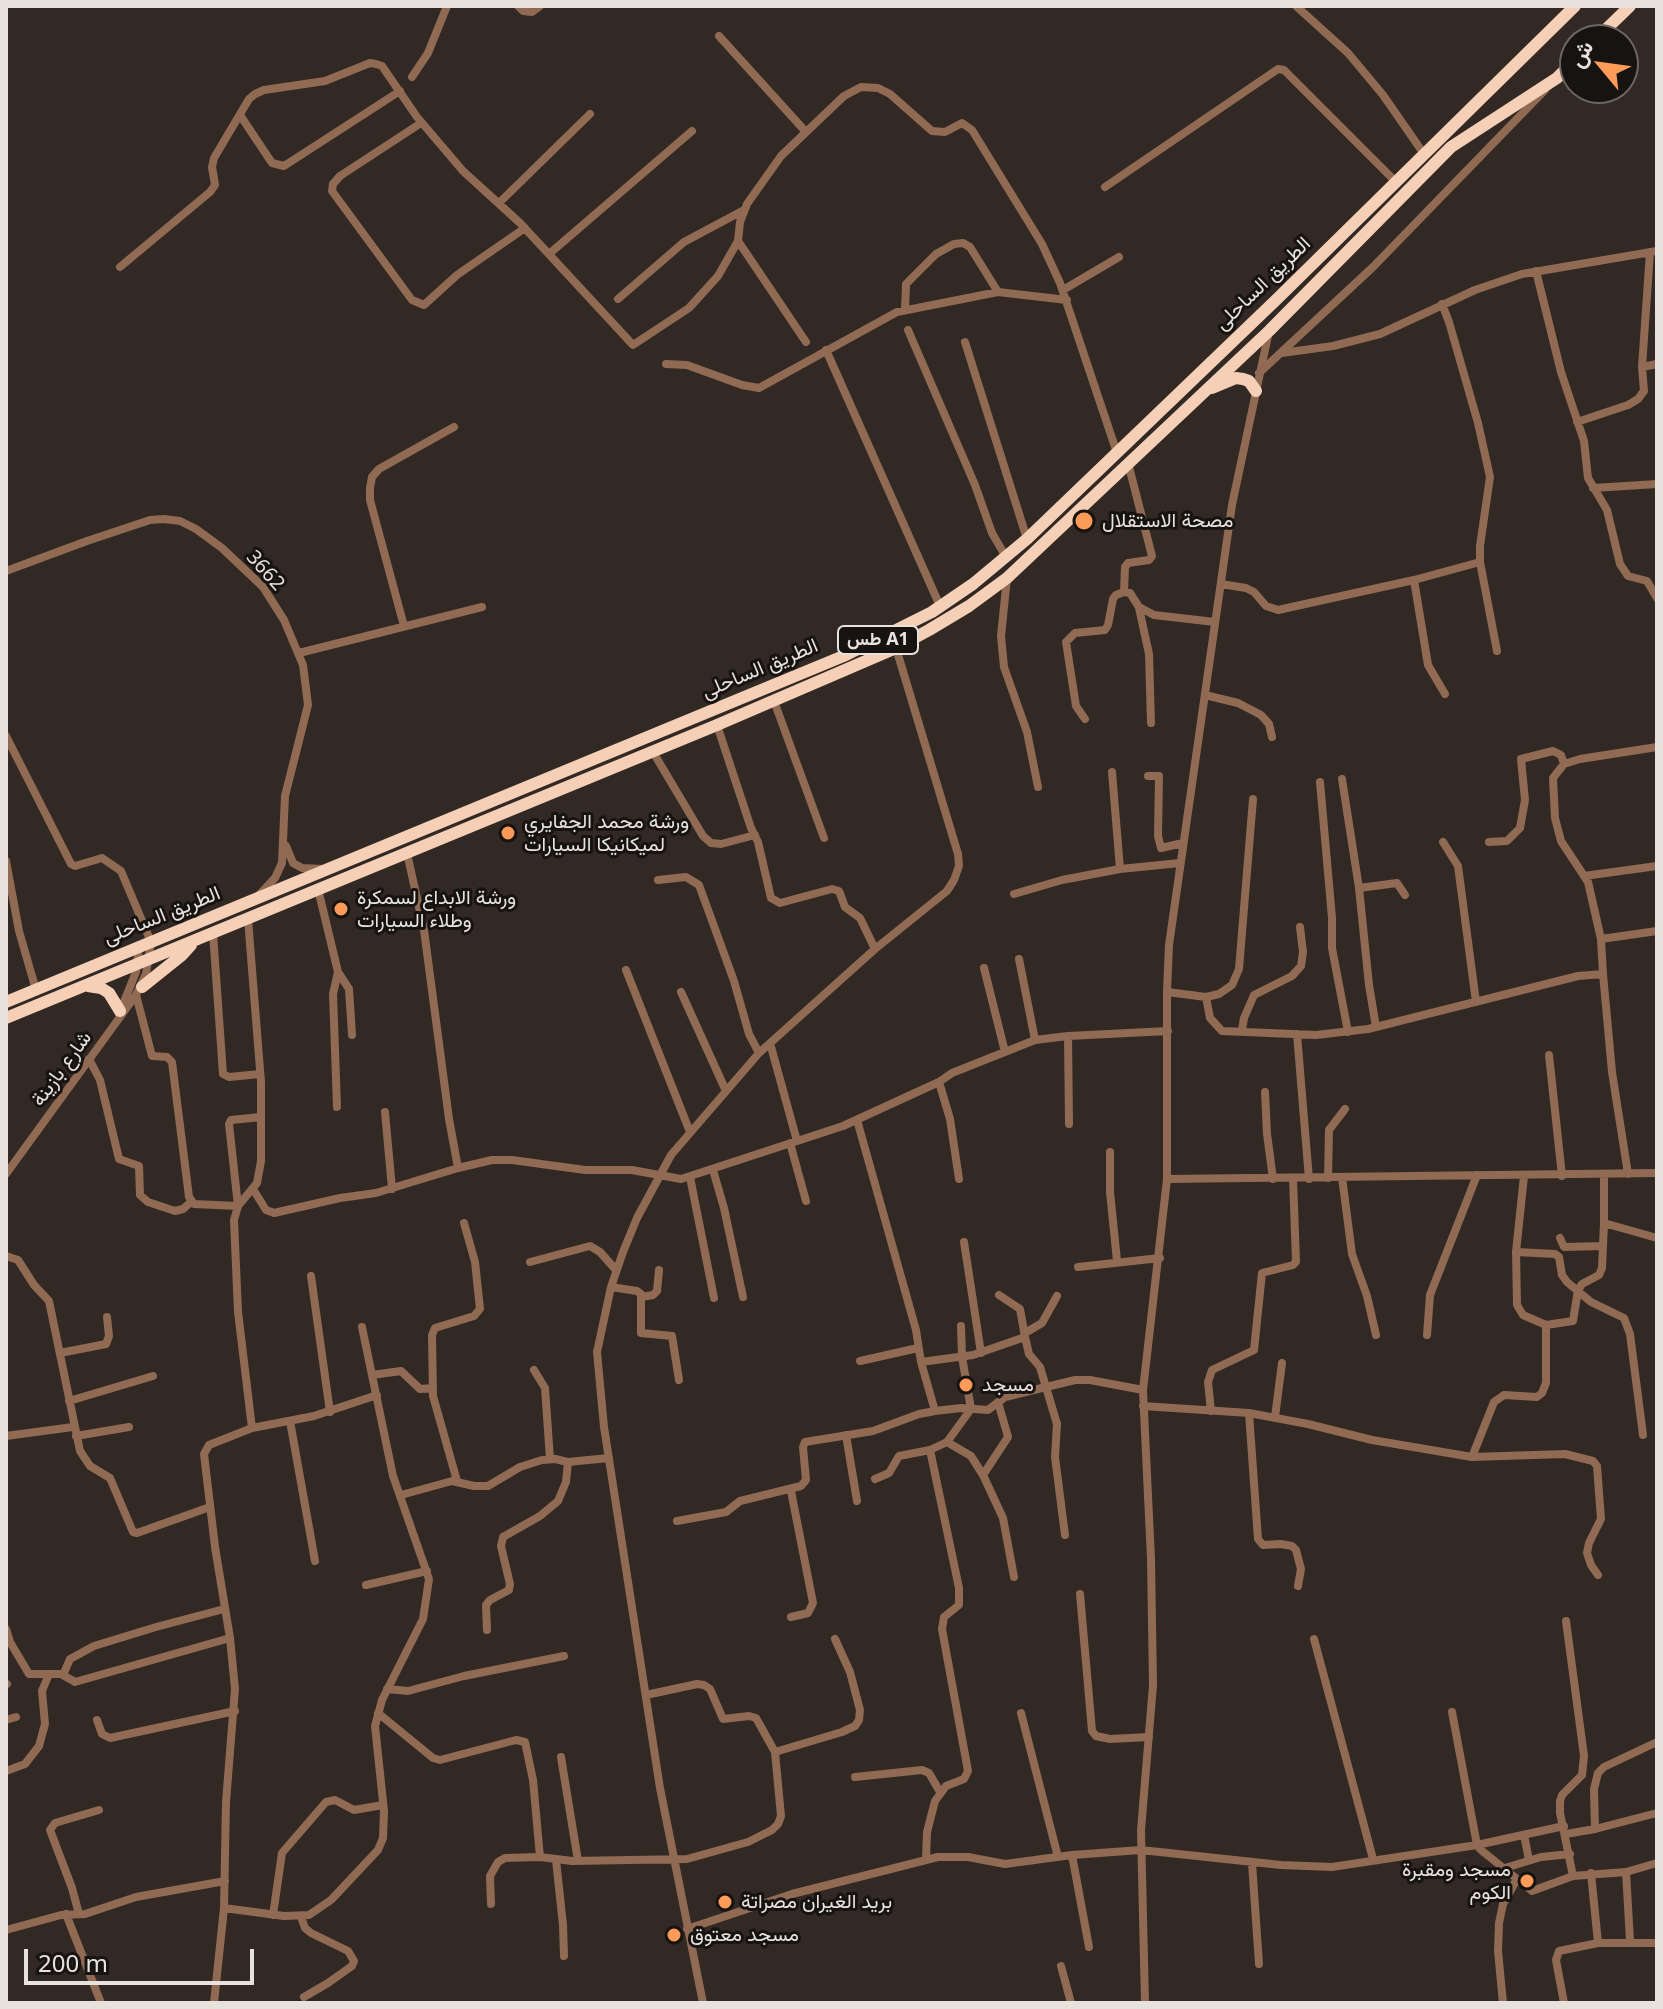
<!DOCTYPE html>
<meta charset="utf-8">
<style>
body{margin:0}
#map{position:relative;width:1663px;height:2009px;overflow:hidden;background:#322924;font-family:"Noto Sans",Vazirmatn,sans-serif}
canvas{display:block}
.frame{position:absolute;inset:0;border:8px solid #e8e2df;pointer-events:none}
.north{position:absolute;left:1559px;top:24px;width:80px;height:80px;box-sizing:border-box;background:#171311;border:2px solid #6b6663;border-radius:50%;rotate:299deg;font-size:22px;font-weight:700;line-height:32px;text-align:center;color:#e8e2df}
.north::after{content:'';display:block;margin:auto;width:28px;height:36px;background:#fe9b59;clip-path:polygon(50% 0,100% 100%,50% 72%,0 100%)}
.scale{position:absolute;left:24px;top:1949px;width:230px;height:36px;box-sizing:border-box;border:4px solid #e8e2df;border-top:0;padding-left:10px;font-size:24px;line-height:28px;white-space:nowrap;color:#e8e2df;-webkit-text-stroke:6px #171311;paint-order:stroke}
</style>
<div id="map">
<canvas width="1663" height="2009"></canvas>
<div class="frame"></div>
<div class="north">ش</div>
<div class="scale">200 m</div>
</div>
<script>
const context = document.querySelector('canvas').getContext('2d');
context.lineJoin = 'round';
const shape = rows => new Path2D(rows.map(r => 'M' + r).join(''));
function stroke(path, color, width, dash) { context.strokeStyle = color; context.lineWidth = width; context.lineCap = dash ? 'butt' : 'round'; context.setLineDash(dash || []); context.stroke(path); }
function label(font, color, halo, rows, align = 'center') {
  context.font = font + ' "Noto Sans",Vazirmatn,sans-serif'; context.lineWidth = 6; context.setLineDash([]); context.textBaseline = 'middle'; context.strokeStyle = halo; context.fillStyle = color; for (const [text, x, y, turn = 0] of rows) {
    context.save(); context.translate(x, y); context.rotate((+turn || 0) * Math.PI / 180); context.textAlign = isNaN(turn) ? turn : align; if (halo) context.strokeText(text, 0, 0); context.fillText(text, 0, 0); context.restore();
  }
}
stroke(shape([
 [518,6,523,11,532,12,540,6],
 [1296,6,1348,53,1383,95,1424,154],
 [719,36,806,132],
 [412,77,428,53,447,6],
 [240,115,272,163,284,166,400,91],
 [421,123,340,176,333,184,332,191,412,300,424,305,457,275,525,228],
 [1105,187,1278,69,1284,70,1396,182],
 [499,203,590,114],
 [738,241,806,342],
 [549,254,692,131],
 [120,267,210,192,215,185,212,167,214,158,249,99,255,94,264,90,325,81,370,63,376,64,382,66,417,117,463,171,520,223,633,345,689,308,718,276,738,241,740,222,747,204,781,156,844,96,861,87,878,88,890,94,932,131,945,132,962,123,972,130,1042,244,1060,283,1117,453],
 [1536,271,1561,372,1584,441,1588,478,1607,510,1620,564,1628,576,1647,581,1657,598],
 [1063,290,1119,257],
 [618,299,684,242,744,210],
 [905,310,906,284,936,254,954,244,963,243,970,247,998,292],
 [908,330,975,485,992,533,1006,557],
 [965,342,1027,539],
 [826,350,940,606],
 [1282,353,1333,346,1380,334,1475,290,1522,274,1657,251],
 [666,364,687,365,742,385,759,388,897,312,998,292,1067,300],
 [1642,367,1650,252],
 [1259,373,1373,267,1545,90],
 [1577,422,1628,405,1638,399,1644,391,1642,367,1657,364],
 [1593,488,1657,484],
 [1480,562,1497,651],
 [6,571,87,541,150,520,164,519,180,521,196,529,222,548,263,587,284,620,303,665,308,705,285,796,282,863,275,878,259,895],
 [1007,578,1001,636,1004,667,1027,732,1038,787],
 [1414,580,1428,665,1445,694],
 [1221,584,1246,588,1254,592,1266,606,1278,610,1414,580,1480,562,1480,546,1490,477,1478,423,1449,322,1442,304],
 [1124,592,1125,567,1128,563,1149,560,1152,556,1128,463],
 [1139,608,1149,654,1151,723],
 [404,626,370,500,370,488,372,477,379,469,454,427],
 [299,653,482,607],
 [1205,695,1238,703,1261,715,1269,724,1272,737],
 [774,701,824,838],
 [1085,719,1076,706,1066,642,1075,633,1105,630,1108,625,1113,599,1116,595,1124,592,1130,593,1139,607,1154,615,1215,622],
 [717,725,751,828,758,842,771,898,780,903,832,889,839,891,845,907,860,918,875,949],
 [6,736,71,864,75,866,102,858,121,871,151,942,146,974,136,995,6,1174],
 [653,752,703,836,711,843,721,844,755,835],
 [1112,772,1120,869],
 [1148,776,1159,776,1158,836,1161,848,1183,843],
 [1342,779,1359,888],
 [1320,782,1332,918,1332,948,1348,1032],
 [1443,842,1458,866,1476,1002],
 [1489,842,1507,841,1520,828,1525,800,1521,759,1553,751,1561,755,1564,764],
 [286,846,293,863,302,868,324,869],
 [407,853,424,930,449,1119,458,1168],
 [6,861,19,931,36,990],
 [1584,876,1657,866],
 [658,880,686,877,699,885,734,981,749,1034,759,1053],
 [318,889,338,972,333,994,337,1107],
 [1014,894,1062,880,1120,869,1180,863],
 [248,919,261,1082,261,1161,257,1183,238,1206,234,1220,238,1312,252,1428],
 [213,933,223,1074,229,1077,260,1074],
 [1601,939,1588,882,1561,841,1555,818,1553,778,1564,764,1580,759,1657,747],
 [1019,959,1035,1040],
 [984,968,1005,1052],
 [626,970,690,1132],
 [338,972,349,989,352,1035],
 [1603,974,1601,939,1657,931],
 [681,992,726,1091],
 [1167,992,1206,997,1210,1018,1222,1031,1316,1035,1368,1029,1578,976,1603,974,1612,1072,1628,1174],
 [136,995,152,1056,167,1057,172,1062,189,1197,194,1204,238,1206,229,1124,231,1120,261,1117],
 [1206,997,1219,994,1232,985,1239,969,1253,799],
 [119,1014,136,972,139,947],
 [1376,1027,1369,985,1359,888,1397,883,1405,895],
 [1242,1030,1244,1018,1254,995,1292,976,1301,966,1303,952,1300,927],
 [1297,1034,1309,1179],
 [1068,1036,1069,1124],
 [770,1043,797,1141],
 [1549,1055,1562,1176],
 [89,1059,100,1080,119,1159,139,1166,140,1195,148,1202,175,1211,183,1209,191,1202],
 [939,1082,950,1119,959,1179],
 [1265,1092,1267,1134,1273,1179],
 [385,1112,392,1189],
 [857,1120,916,1330,921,1362,935,1411],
 [790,1143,806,1201],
 [1110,1152,1110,1192,1117,1261],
 [713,1170,724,1208,743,1297],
 [1604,1175,1604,1223,1657,1238],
 [690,1177,714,1298],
 [1342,1177,1352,1254,1367,1296,1376,1335],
 [1328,1178,1329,1130,1345,1109],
 [1167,1179,1657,1173],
 [253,1189,266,1210,274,1213,340,1198,376,1193,458,1168,492,1160,512,1160,585,1170,632,1170,681,1179,843,1126,939,1082,952,1073,1035,1040,1068,1036,1168,1031],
 [1560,1238,1564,1247,1603,1246],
 [964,1242,981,1353],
 [1516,1252,1555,1254,1559,1257,1562,1275,1567,1282,1591,1302,1624,1318,1630,1334,1643,1435],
 [6,1256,18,1260,34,1285,49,1301,80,1451,90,1466,110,1478,133,1532,137,1533,210,1507],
 [530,1262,590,1246,600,1252,616,1270],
 [1078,1267,1160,1258],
 [311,1276,330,1412],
 [611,1287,637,1291,641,1294,641,1333,672,1336,679,1380],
 [999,1295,1020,1309,1025,1337],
 [642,1297,653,1295,657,1291,659,1270],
 [1546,1325,1573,1321,1578,1290,1582,1284,1599,1275,1602,1268,1604,1223],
 [1025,1333,1042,1323,1057,1296],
 [1427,1335,1430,1295,1477,1175],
 [60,1353,106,1344,109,1336,107,1317],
 [860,1361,918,1348],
 [921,1362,973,1355,1025,1337,1029,1354,1040,1367,1057,1424,1055,1457,1065,1535],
 [534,1370,545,1388,550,1459],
 [372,1375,401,1371,420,1389,433,1388],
 [69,1401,153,1376],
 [1143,1406,1249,1413,1308,1424,1372,1440,1472,1457,1494,1402,1504,1395,1537,1397,1542,1393,1546,1383,1546,1325,1523,1315,1517,1305,1516,1252,1524,1176],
 [1211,1411,1208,1382,1212,1370,1254,1350,1262,1273,1293,1265,1296,1262,1293,1178],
 [1249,1413,1258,1539,1263,1545,1281,1544,1292,1546,1296,1550,1301,1569,1298,1586],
 [1275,1417,1282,1363],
 [290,1421,315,1561],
 [846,1435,857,1501],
 [6,1436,73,1427],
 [76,1436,129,1427],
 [947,1442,971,1456,983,1475,1003,1518,1014,1577],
 [1472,1457,1565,1454,1593,1461,1597,1466,1601,1519,1589,1543,1587,1553,1591,1565,1598,1575],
 [983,1475,1008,1437,998,1402],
 [875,1479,889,1473,899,1456,930,1450],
 [457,1481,433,1396,432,1335,435,1328,474,1316,480,1309,475,1262,464,1223],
 [791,1491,813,1603,808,1613,791,1617],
 [401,1495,452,1481,474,1486,488,1486,520,1467,542,1460,555,1459,568,1462,609,1458],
 [677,1521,726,1512,740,1501,801,1486,806,1480,803,1447,805,1442,873,1431,919,1414,935,1411,961,1408,988,1410,1005,1397,1075,1380,1090,1380,1143,1390],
 [366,1585,427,1571],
 [1080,1594,1092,1731,1096,1736,1110,1739,1149,1737],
 [1566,1621,1584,1756,1582,1775,1562,1795,1560,1801,1560,1813,1573,1876],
 [6,1629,10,1642,29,1674,61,1674,75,1682,230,1638],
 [487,1630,486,1605,490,1600,509,1590,510,1584,501,1546,503,1537,540,1516,558,1501,566,1482,568,1462],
 [1314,1639,1373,1859],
 [63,1675,70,1659,94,1646,156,1627,224,1609],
 [6,1683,7,1684],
 [387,1689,408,1691,464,1676,564,1656],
 [1452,1712,1477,1845,1481,1850,1532,1891,1573,1876,1626,1872],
 [378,1713,433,1758,440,1760,516,1740,525,1742,533,1780,540,1857],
 [1021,1713,1058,1857],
 [6,1720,16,1717],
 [97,1720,102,1734,110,1738,235,1711],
 [775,1752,842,1732,855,1726,859,1720,860,1710,850,1672,835,1639],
 [561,1757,578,1861],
 [6,1771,25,1764,39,1746,45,1724,42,1691,49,1674],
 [855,1777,922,1770,929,1773,940,1792],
 [1595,1829,1657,1813],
 [1566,1834,1595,1829,1594,1789,1598,1773,1604,1767,1657,1742],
 [1524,1835,1529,1860],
 [1072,1855,1089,1947],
 [926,1859,927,1832,935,1801,946,1786,964,1779,968,1771,942,1629,944,1617,959,1605,959,1588,930,1450,947,1442,971,1409,962,1357,961,1326],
 [556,1860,563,1925,564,1956],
 [1252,1863,1259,1964],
 [1505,1868,1541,1857,1570,1854],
 [1591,1873,1598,1943,1657,1943],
 [491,1904,490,1876,498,1862,505,1858,540,1857,572,1861,687,1859,748,1842,772,1830,778,1824,781,1816,775,1752,756,1718,749,1716,723,1719,710,1689,704,1685,697,1684,646,1695],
 [224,1908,284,1916,309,1915,331,1900,378,1850,383,1838,384,1811,375,1726,382,1700,423,1619,429,1579,393,1476,362,1327],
 [66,1914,101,2003],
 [79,1914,72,1888,50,1830,55,1823,99,1810],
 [273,1915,282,1853,326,1802,335,1800,354,1810,383,1805],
 [301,1917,305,1928,311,1933,348,1951,354,1961,352,1966,328,1983,304,1997],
 [687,1929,792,1894,938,1857,968,1857,1005,1864,1072,1855,1141,1850,1281,1865,1332,1867,1477,1845,1564,1826],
 [6,1930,61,1915,85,1914,136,1897,225,1881],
 [1630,1941,1626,1872,1657,1863],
 [1061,1966,1071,2003],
 [214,2003,224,1908,226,1802,235,1689,230,1638,215,1547,204,1454,209,1445,252,1428,314,1416,377,1395],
 [703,2003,660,1788,604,1427,597,1352,611,1287,623,1252,637,1218,671,1155,759,1053,875,949,947,891,954,880,959,866,958,854,896,648],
 [1145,2003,1141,1830,1153,1685,1151,1559,1143,1390,1167,1179,1167,992,1169,945,1232,505,1269,331],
 [1503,2003,1498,1951,1499,1923,1503,1904,1517,1879],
 [1564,2003,1556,1960,1559,1951,1598,1943]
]), '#906a52', 8);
stroke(shape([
 [1595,40,1630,6],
 [1212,388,1236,378,1243,379,1249,381,1256,391],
 [88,986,101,988,109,993,120,1011],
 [142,987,182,955,191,945],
 [6,1002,846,655,932,612,973,584,1027,539,1277,299,1575,6],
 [6,1018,717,725,896,648,929,630,969,606,1007,578,1269,331,1451,147,1557,78,1575,60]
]), '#f6cfb7', 12);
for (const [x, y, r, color] of [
 [1084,521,10,"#fe9b59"],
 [508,833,8,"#fe9b59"],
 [341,909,8,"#fe9b59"],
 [966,1385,8,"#fe9b59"],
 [1527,1881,8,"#fe9b59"],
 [725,1902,8,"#fe9b59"],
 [674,1935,8,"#fe9b59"]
]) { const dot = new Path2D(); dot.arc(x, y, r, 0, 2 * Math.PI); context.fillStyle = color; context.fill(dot); stroke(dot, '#171311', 3); }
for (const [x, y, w] of [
 [878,640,80]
]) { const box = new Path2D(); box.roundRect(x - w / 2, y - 14, w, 28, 6); context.fillStyle = '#171311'; context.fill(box); stroke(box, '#e8e2df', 2); }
label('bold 18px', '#e8e2df', null, [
 ["طس A1",878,640]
]);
label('20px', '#e8e2df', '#171311', [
 ["الطريق الساحلى",1263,284,-44],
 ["3662",265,571,48],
 ["الطريق الساحلى",760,669,-23],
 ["الطريق الساحلى",162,916,-22],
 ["شارع بازينة",62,1069,-54]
]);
label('20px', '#e8e2df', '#171311', [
 ["مصحة الاستقلال",1102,521],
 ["ورشة محمد الجفايري",524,822],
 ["لميكانيكا السيارات",524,845],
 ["ورشة الابداع لسمكرة",357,898],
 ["وطلاء السيارات",357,921],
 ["مسجد",982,1385],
 ["مسجد ومقبرة",1511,1870,"right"],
 ["الكوم",1511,1893,"right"],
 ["بريد الغيران مصراتة",741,1902],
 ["مسجد معتوق",690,1935]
], 'left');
</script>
